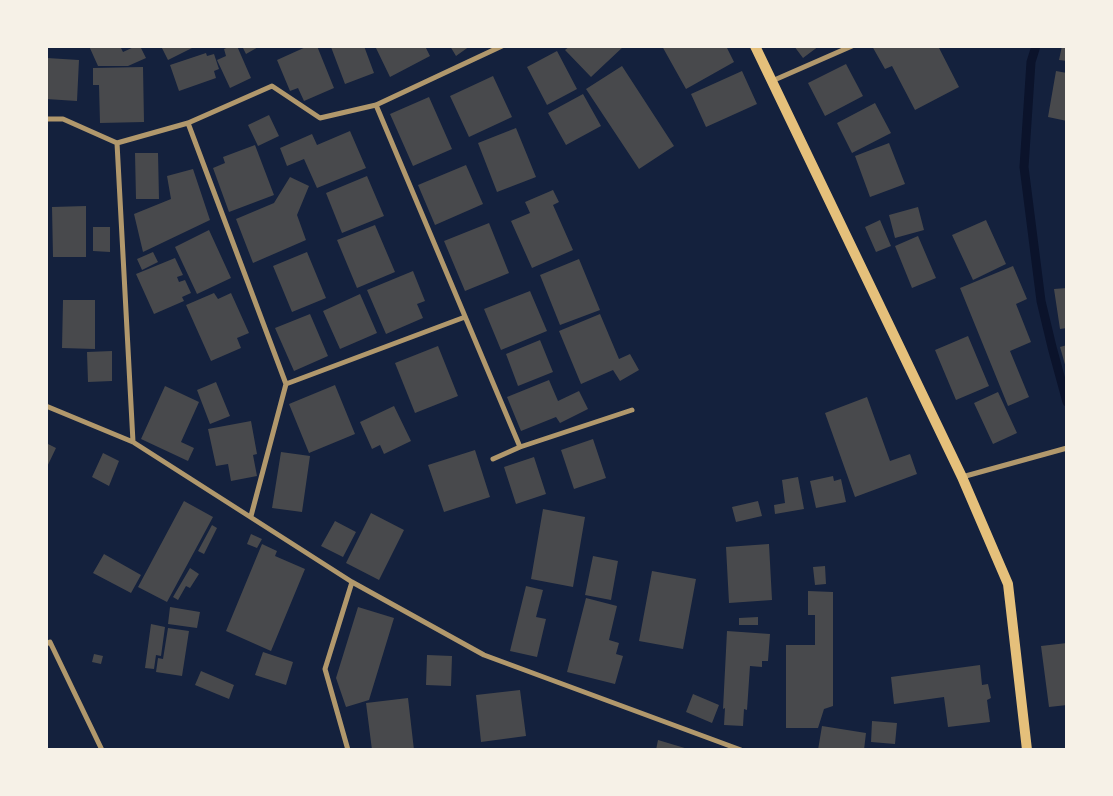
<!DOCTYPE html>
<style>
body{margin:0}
#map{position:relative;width:1113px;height:796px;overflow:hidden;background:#14213d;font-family:"Open Sans",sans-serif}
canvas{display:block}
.frame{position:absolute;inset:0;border:48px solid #f6f1e7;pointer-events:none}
</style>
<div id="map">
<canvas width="1113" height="796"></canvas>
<div class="frame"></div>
</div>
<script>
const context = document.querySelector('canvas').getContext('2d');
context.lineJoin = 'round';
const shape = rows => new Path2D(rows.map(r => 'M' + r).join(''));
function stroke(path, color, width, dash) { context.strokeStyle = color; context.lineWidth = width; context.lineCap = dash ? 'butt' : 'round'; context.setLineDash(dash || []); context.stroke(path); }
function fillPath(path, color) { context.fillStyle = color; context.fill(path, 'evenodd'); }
stroke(shape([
 [1036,46,1031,62,1024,167,1041,301,1052,347,1067,402]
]), '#0b132b', 9);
fillPath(shape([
 [89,46,120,46,123,52,136,46,140,46,146,58,128,66,98,66],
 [161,46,196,46,168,60],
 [231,46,237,46,251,78,230,88,217,60,226,56,224,49],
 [242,46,260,46,246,54],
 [308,46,317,46,334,88,304,101,298,88,290,91,277,60],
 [332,46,364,46,374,73,345,84,331,47],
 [375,46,425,46,430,56,390,77],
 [450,46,470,46,456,56],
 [570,46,624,46,591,77,565,50],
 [662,46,726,46,734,62,686,89],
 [794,46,819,46,803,58],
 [872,46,938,46,959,87,915,110,892,66,885,69],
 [1062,46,1067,46,1067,61,1059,60],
 [557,51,577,89,547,105,527,67],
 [206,53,207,56,214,54,219,69,214,71,216,78,179,91,170,65],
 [47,58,79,60,77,101,46,99],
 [846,64,863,96,825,116,808,83],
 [622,66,674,146,639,169,586,89],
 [143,67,144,122,100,123,99,85,93,85,93,68],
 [742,71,757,104,706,127,691,94],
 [1056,71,1067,73,1067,121,1048,117],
 [493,76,512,117,469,137,450,96],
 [583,94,601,126,566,145,548,113],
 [429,97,452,149,413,166,390,114],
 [875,103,891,133,852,153,837,123],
 [269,115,279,136,258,146,248,125],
 [516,128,536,177,497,192,478,143],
 [350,131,366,168,317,188,304,159,287,166,280,148,312,134,317,145],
 [889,143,905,184,870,197,855,156],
 [255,145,274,195,229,212,213,168,225,163,223,157],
 [135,153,158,153,159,199,136,199],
 [466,165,483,204,435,225,418,185],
 [193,169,210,220,143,252,134,214,171,199,167,176],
 [367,176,384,216,342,233,326,193],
 [290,177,309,186,297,215,306,240,253,263,236,219,274,203],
 [553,190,559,202,553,205,573,250,532,268,511,221,530,213,525,202],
 [86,206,86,257,53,257,52,207],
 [918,207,924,230,895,238,889,215],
 [880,220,891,246,876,252,865,227],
 [986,220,1006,264,973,280,952,235],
 [489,223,509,273,465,291,444,241],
 [375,225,395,272,357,288,337,240],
 [93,227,110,227,110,252,93,251],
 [209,230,231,278,197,294,175,247],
 [918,236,936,278,912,288,895,246],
 [153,252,158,262,142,270,137,259],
 [307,252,326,298,292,312,273,266],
 [175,258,183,275,177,277,179,282,185,280,191,293,182,297,184,301,154,314,136,274],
 [579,259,600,310,560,325,540,275],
 [1013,266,1027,299,1016,304,1031,342,1010,351,1029,397,1008,406,960,288],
 [413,271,425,301,417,304,423,318,386,334,367,290],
 [1067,288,1067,328,1060,329,1054,289],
 [530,291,547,331,501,350,484,309],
 [214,293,218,299,231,293,249,333,237,338,241,348,211,361,186,305],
 [360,294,377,333,340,349,323,311],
 [63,300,95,300,95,349,62,348],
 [310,314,328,356,294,371,275,328],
 [600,314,619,359,630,354,639,370,620,381,613,370,581,384,559,331],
 [968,336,989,386,956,400,935,350],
 [540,340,553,372,518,386,506,354],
 [1067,345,1067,368,1066,368,1060,347],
 [438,346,458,396,415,413,395,363],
 [112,351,112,381,88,382,87,352],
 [549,380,558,401,579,391,588,409,560,423,556,417,521,431,507,397],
 [216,382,230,416,210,424,197,390],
 [335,385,355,434,309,453,289,404],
 [165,386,199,402,181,442,194,448,188,461,141,439],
 [998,392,1017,433,993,444,974,403],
 [867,397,890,461,910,454,917,474,855,497,825,413],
 [394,406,411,441,384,454,380,445,372,449,360,422],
 [251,421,257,454,253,455,257,476,231,481,228,464,216,466,208,429],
 [593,439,606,478,574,489,561,450],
 [46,443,56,448,46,469],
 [475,450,490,497,444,512,428,465],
 [281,452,310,456,302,512,272,508],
 [103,453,119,461,109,486,92,477],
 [534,457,546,494,516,504,504,467],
 [833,476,834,481,841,479,846,502,816,508,810,481],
 [798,477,804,509,775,514,774,505,785,503,782,480],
 [184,501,213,517,167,602,138,587],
 [758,501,762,516,736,522,732,507],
 [543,509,585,517,573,587,531,579],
 [371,513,404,530,379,580,346,563],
 [335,521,356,532,343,557,321,546],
 [212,525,217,528,204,554,198,551],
 [251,534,262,539,257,548,247,544],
 [262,544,277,551,275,556,305,569,271,651,226,631],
 [769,544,772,600,729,603,726,547],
 [104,554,141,575,131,593,93,573],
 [593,556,618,561,611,600,585,595],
 [825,566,826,584,815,585,813,567],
 [190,568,199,574,190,588,186,586,178,600,173,597],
 [652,571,696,579,683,649,639,641],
 [526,586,543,590,536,617,546,619,537,657,510,651],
 [808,591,833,592,833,706,824,709,818,728,786,728,786,645,815,645,815,615,808,615],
 [586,598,617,606,609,640,619,643,616,654,623,656,615,684,567,672],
 [170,607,200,612,197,628,168,624],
 [358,607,394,618,369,700,346,707,336,678],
 [758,617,758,625,739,625,739,618],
 [151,624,165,627,161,656,156,655,154,669,145,668],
 [168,628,189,631,182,676,156,672,158,658,163,659],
 [727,631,770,634,768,661,762,661,762,667,750,666,747,710,744,709,743,726,724,725,725,708,723,709],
 [1067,643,1067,705,1049,707,1041,646],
 [263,652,293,662,286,685,255,675],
 [94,654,103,656,101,664,92,662],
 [427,655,452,656,451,686,426,685],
 [980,665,982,685,988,684,991,698,987,700,990,722,948,727,944,697,894,704,891,677],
 [201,671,234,685,229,699,195,685],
 [520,690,526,736,481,742,476,695],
 [693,694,719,705,712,723,686,712],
 [408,698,414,750,372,750,366,703],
 [872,721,897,723,895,744,871,742],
 [822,726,866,733,864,750,818,750],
 [658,740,688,749,688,750,656,750]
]), '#48494c');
stroke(shape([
 [772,81,852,46],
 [376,105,520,447],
 [46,119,63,119,117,143],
 [188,123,286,384],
 [46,406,133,442,352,582,484,655,741,750],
 [133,442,117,143,188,123,272,86,320,118,376,105,502,46],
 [493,459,520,447,632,410],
 [962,477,1067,448],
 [251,516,286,384,465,317],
 [46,644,50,642,102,750],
 [348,750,325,669,352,582]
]), '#b1986c', 5);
stroke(shape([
 [755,46,962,477,1008,584,1027,750]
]), '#e5c07b', 10);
</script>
